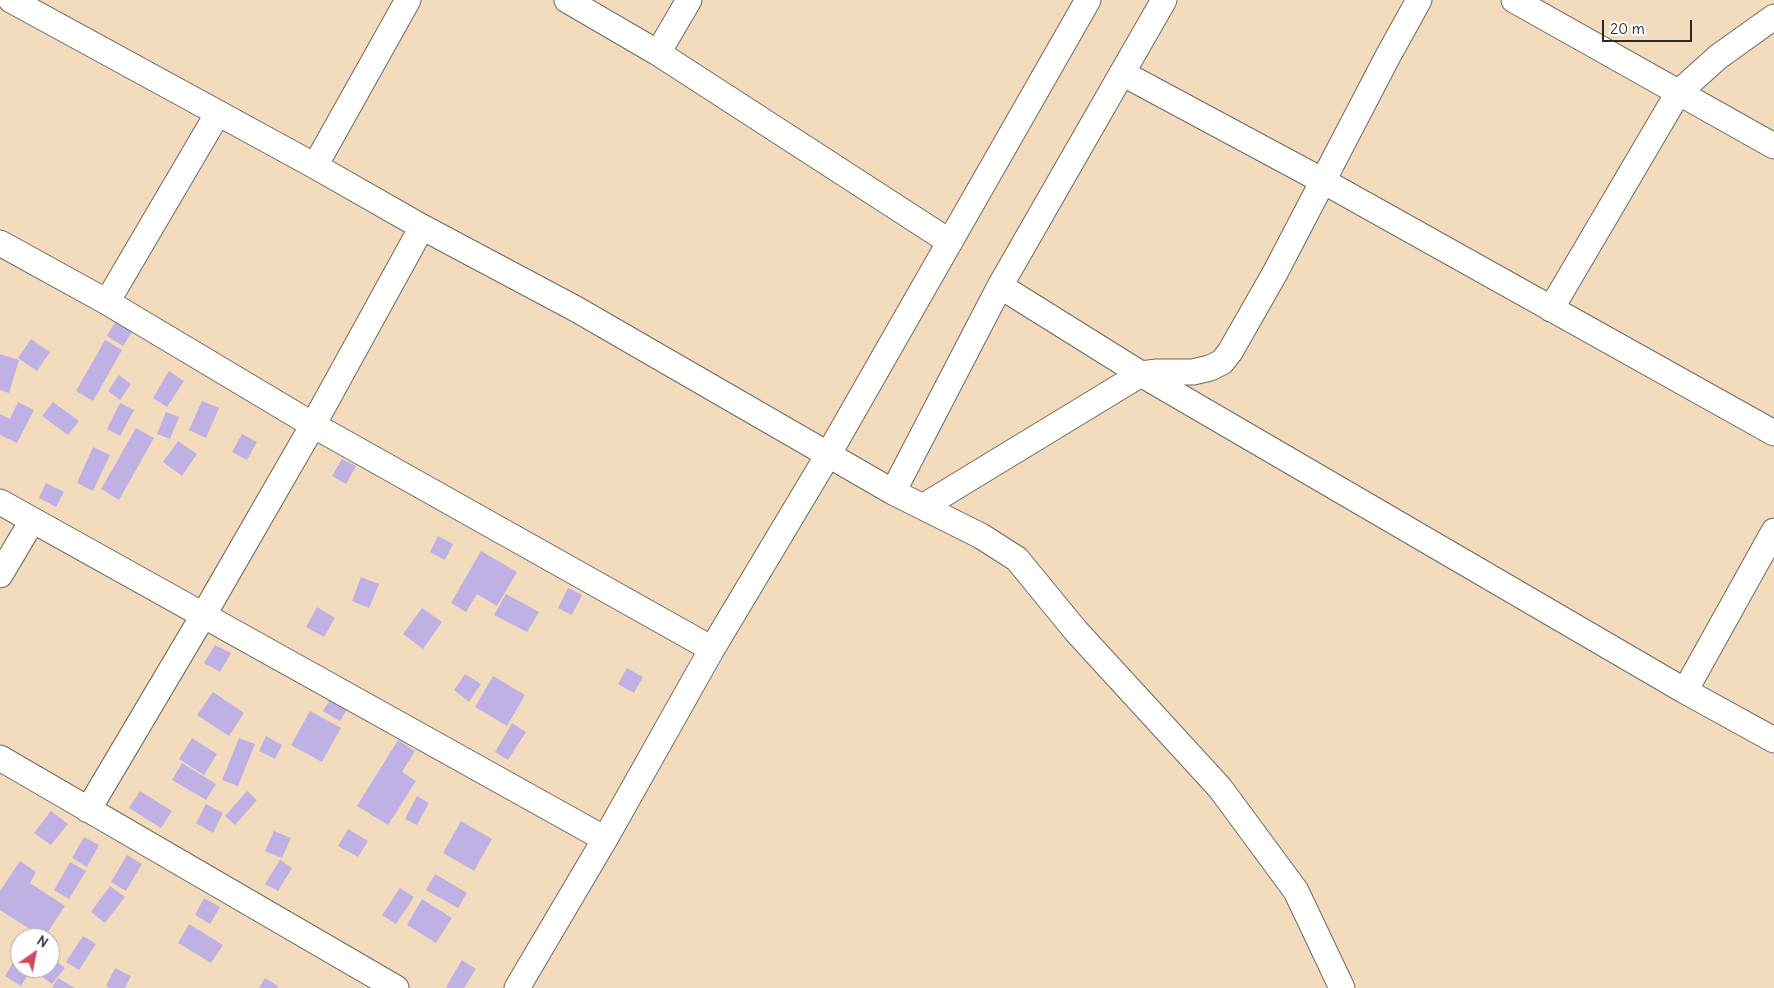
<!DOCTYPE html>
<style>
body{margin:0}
#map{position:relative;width:1774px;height:988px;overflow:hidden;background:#f3dcbd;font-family:Delius,sans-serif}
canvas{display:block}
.north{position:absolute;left:10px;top:928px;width:50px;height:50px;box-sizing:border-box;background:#fff;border:1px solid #aaa;border-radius:50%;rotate:33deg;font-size:14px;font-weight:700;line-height:20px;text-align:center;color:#2b2b2b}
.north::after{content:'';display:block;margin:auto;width:18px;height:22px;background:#d1495b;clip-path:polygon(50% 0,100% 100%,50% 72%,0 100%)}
.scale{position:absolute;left:1602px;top:20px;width:90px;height:22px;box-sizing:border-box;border:2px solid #2b2b2b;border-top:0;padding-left:6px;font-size:15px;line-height:18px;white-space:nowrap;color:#2b2b2b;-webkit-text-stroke:4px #fff;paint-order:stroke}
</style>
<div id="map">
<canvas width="1774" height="988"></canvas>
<div class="north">N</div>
<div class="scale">20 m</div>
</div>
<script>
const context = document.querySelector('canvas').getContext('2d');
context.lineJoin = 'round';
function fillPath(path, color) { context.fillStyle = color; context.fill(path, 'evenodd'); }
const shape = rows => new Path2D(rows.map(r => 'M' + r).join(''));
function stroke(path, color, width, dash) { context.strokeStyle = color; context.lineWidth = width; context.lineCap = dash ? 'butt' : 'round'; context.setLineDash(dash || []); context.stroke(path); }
fillPath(shape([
 [117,319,133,330,123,346,107,336],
 [31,339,50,352,37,371,18,358],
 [105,340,122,350,93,401,76,391],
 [0,354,19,360,9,393,0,390],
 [169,371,184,381,167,407,153,398],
 [119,375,131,384,120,400,108,391],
 [202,401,219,408,206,438,189,430],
 [18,402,34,410,17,443,0,435,0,414,10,419],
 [53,402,79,421,68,435,42,416],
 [120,403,134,410,120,436,107,429],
 [166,412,179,417,170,439,157,434],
 [136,428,154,438,119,500,101,489],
 [242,434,257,442,247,460,232,452],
 [178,441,197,454,182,476,163,462],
 [93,447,110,455,93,491,77,483],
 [342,459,356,466,346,484,332,476],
 [46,483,64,492,56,507,39,498],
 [438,536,453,544,445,560,430,552],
 [481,551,517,572,497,606,477,594,466,612,451,603],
 [361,577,379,584,369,608,352,601],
 [568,588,582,595,572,615,558,608],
 [506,594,539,612,527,632,494,615],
 [317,607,335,618,324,637,306,627],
 [422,608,442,622,423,649,403,634],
 [215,645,231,653,220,672,204,663],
 [627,668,643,677,634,693,618,684],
 [465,674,481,684,469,702,454,690],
 [493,676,525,695,507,726,475,707],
 [213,692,244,713,229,736,197,715],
 [333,695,350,705,340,721,323,711],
 [310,711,341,728,322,762,291,745],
 [512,723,526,732,508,760,495,752],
 [266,736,282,745,275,759,259,751],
 [192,738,217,754,204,775,179,759],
 [239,738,255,744,238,786,222,780],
 [398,740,415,751,402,772,416,781,388,825,357,806],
 [182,763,216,784,206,800,172,780],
 [140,791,172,811,161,828,129,808],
 [247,791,257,800,235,825,225,816],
 [417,796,429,803,417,825,405,819],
 [206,804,223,813,213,833,196,823],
 [51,811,68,824,51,845,34,833],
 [461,821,492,839,474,871,443,853],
 [348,829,368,841,358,857,338,846],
 [274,831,291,838,282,858,265,851],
 [84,837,99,845,87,867,72,858],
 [127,855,142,864,126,891,111,882],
 [280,860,292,868,278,891,265,884],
 [20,861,36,872,30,883,65,906,44,938,0,910,0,891],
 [70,862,86,871,69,899,54,890],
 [435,874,467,893,458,908,426,890],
 [110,886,125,897,105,923,91,912],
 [400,888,414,897,396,924,382,915],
 [204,898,220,907,210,924,195,915],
 [422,899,452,918,436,943,407,925],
 [189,924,223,945,211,963,178,943],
 [83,936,96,944,79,970,66,962],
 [20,951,20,968,32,968,21,986,5,976],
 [50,956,65,968,52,984,37,973,41,968,50,968],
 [462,960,476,969,464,988,448,988,446,987],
 [115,968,131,976,125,988,109,988,106,986],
 [58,978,75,988,52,988],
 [265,978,278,986,277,988,259,988]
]), '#c0b1e5');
const street = shape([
 [11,0,315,166,422,227,576,309,893,492,981,536,1017,559,1076,631,1220,788,1296,891,1342,988],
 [567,0,658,53,950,242],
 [1514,0,1774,146],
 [658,53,689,0],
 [1122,73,1323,181,1774,433],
 [315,166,408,0],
 [0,243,107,302,313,425,712,649],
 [1000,286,1141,374,1685,691,1774,740],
 [107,302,218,113],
 [1551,309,1678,93,1718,57,1774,17],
 [893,492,1000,286,1164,0],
 [0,502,605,839],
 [924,506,1141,374,1157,372,1193,372,1210,368,1222,362,1230,352,1275,273,1388,56,1419,0],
 [0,575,32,521],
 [1685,691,1774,531],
 [0,758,396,988],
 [88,810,203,616,313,425,422,227],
 [517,988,605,839,712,649,828,455,1088,0]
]);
stroke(street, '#71695e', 27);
stroke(street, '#fff', 25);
</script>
